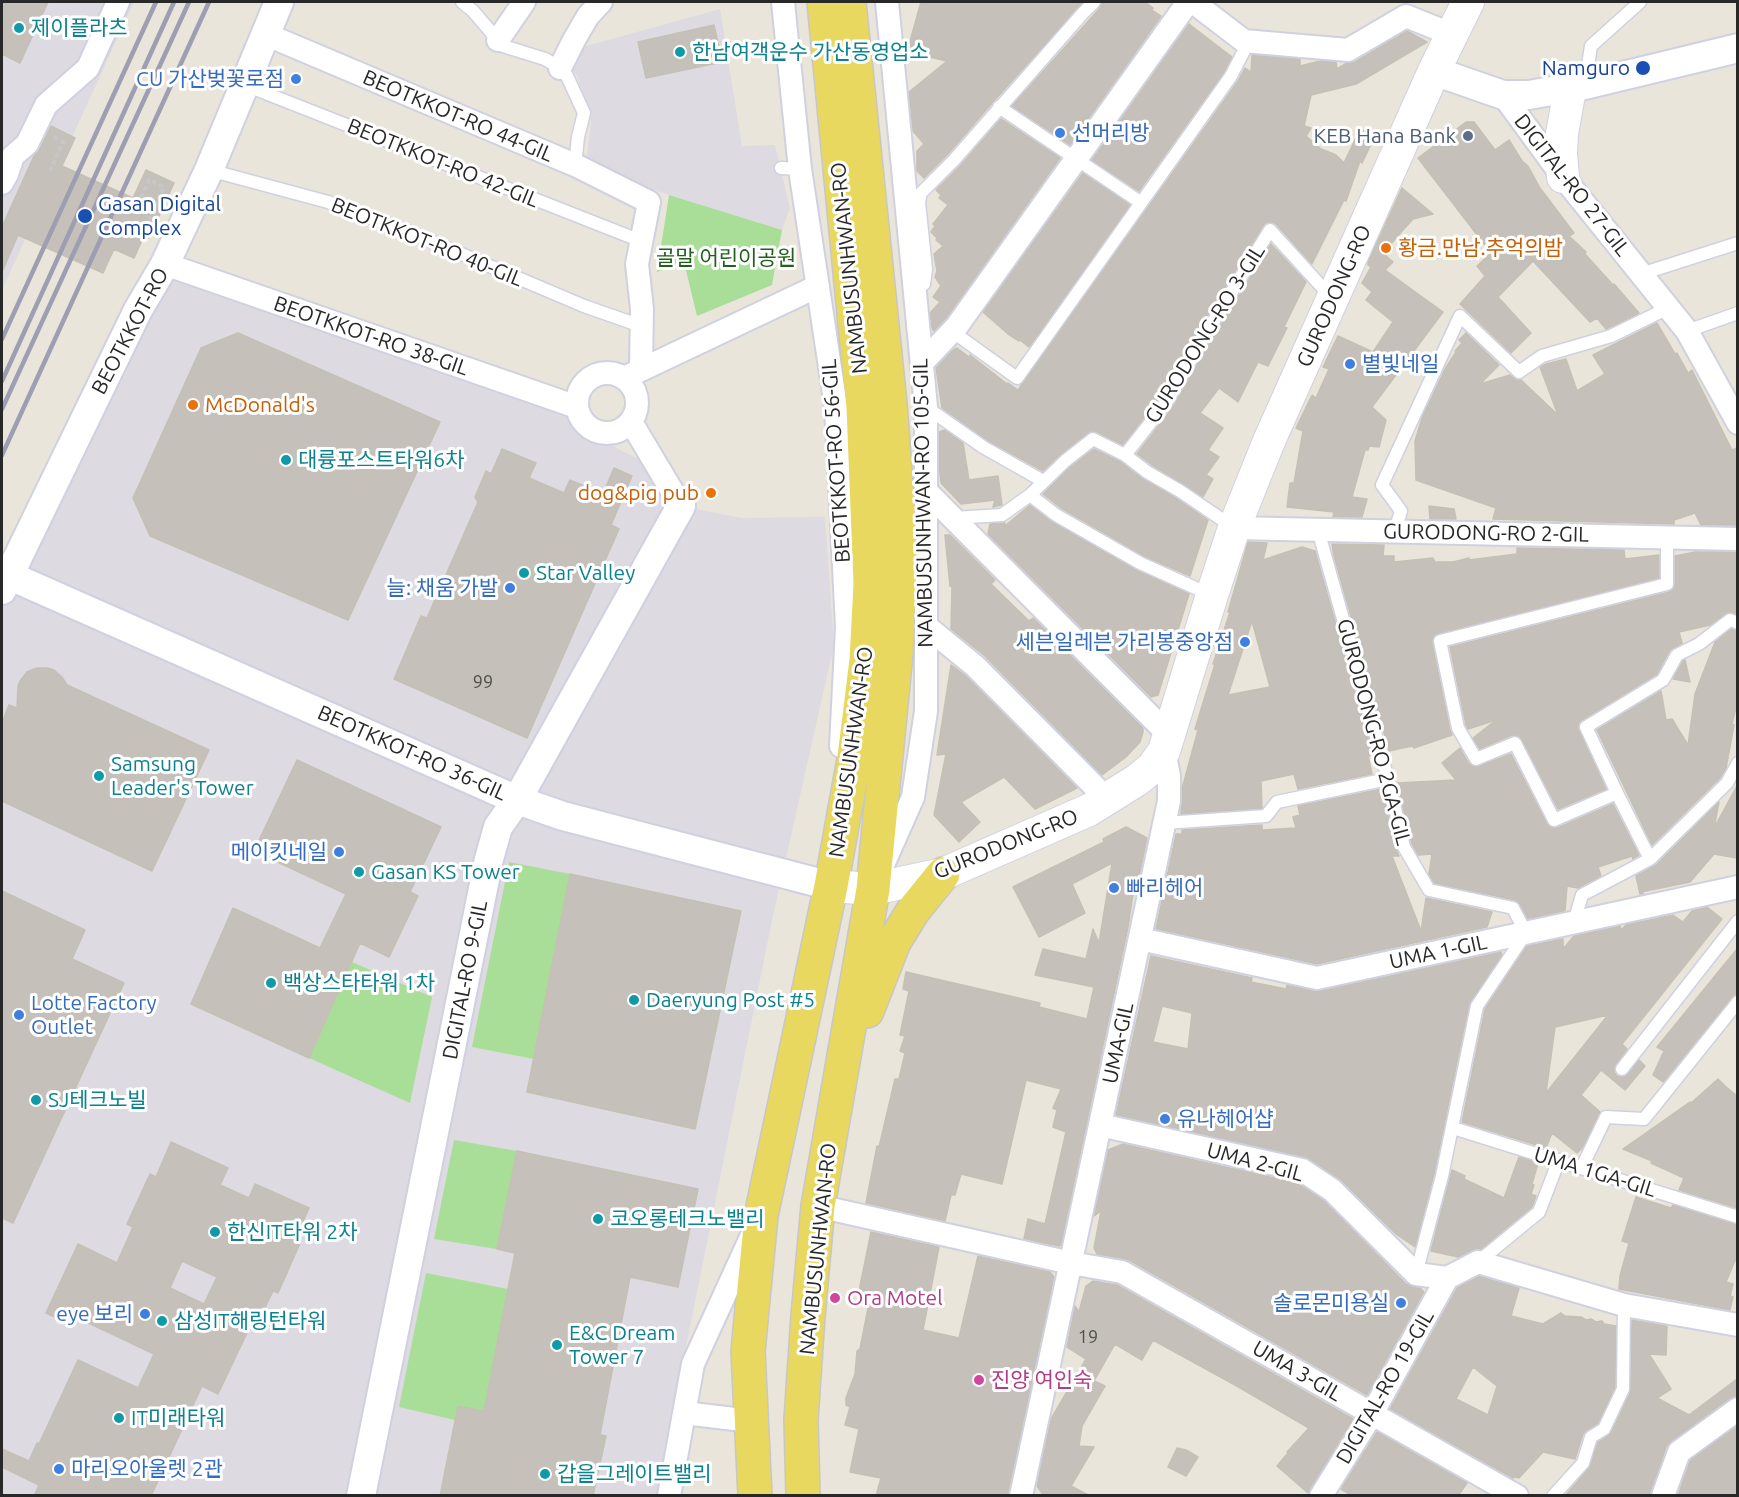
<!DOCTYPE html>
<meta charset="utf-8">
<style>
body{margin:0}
#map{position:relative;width:1739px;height:1497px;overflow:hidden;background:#eae5da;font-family:Ubuntu,sans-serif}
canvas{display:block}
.frame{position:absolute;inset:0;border:3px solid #282828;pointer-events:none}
</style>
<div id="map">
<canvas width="1739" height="1497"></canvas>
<div class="frame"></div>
</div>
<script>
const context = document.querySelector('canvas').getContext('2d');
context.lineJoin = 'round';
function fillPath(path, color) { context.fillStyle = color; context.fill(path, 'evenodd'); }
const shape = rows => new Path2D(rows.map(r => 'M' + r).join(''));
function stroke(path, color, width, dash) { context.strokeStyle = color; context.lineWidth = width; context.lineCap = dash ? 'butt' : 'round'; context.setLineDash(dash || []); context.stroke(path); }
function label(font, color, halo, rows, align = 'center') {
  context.font = font + ' Ubuntu,"Noto Sans KR",sans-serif'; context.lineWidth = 6; context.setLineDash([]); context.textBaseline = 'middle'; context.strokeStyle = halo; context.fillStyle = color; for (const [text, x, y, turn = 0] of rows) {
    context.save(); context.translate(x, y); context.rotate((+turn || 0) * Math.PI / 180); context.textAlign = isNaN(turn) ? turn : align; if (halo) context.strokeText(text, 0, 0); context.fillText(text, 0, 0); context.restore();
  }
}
fillPath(shape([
 [2,2,134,2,2,290],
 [720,9,742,146,775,145,790,208,782,230,669,195,586,166,591,120,577,76,568,64,579,48],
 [165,264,525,390,622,451,639,459,681,506,742,518,825,517,834,645,772,920,687,1342,661,1495,2,1496,2,604]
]), '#dddae2');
fillPath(shape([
 [669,195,782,230,772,285,697,316,684,262,657,272],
 [509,862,570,874,534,1059,472,1047],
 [352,962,432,997,410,1103,309,1058],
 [454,1140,517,1151,497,1249,434,1239],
 [426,1273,508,1289,484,1411,458,1406,455,1420,399,1407]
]), '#a8de98');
const building = shape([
 [2,2,48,2,20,63,2,54,2,2],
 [921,2,1083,2,993,102,948,154,924,178,917,171,917,151,924,144,913,131,909,92,947,61,907,52,921,2],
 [1102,2,1145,2,1153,8,1152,10,1161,16,1070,145,1012,106,1100,8,1102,2],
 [1189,24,1232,57,1224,72,1139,191,1092,160,1189,24],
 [714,25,722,62,646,78,638,42,714,25],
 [1407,31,1427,42,1356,84,1311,95,1304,126,1311,128,1306,136,1321,149,1336,155,1344,163,1360,129,1375,136,1362,163,1360,161,1346,201,1344,200,1312,264,1276,224,1270,222,1265,223,1198,331,1159,398,1123,445,1097,432,1092,431,1060,455,1043,471,987,440,942,408,936,368,952,351,957,348,969,357,970,355,1007,384,1008,383,1018,390,1238,81,1245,68,1251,72,1252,55,1300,59,1300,66,1320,61,1336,62,1337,69,1347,63,1355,62,1407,31],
 [1001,119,1060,158,947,317,934,331,932,328,930,313,940,302,933,297,941,286,935,277,937,271,934,254,943,246,936,240,937,238,931,232,935,226,933,224,948,205,939,198,941,195,936,190,960,166,1001,119],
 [1466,122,1474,122,1495,150,1509,140,1522,161,1528,166,1540,188,1574,233,1569,236,1586,252,1585,254,1613,285,1614,284,1639,313,1606,329,1597,318,1590,322,1533,261,1498,297,1531,333,1511,353,1460,304,1485,276,1477,266,1491,253,1418,158,1466,122],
 [51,126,75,138,62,166,133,198,146,170,174,183,149,238,144,236,134,258,114,249,103,273,18,235,2,272,2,227,34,156,39,150,51,126],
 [1083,173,1130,205,1029,347,1020,340,1019,341,1008,334,983,312,1083,173],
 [1402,188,1433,214,1413,219,1403,230,1383,253,1393,262,1385,270,1443,312,1372,407,1386,420,1379,447,1369,446,1368,450,1365,450,1352,497,1367,499,1362,517,1333,517,1334,512,1287,507,1290,483,1294,483,1303,431,1296,428,1312,395,1316,398,1329,369,1323,367,1338,336,1373,352,1393,322,1366,300,1372,292,1362,283,1371,267,1368,265,1368,262,1402,188],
 [1271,244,1306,282,1284,327,1287,328,1268,366,1258,362,1238,402,1219,388,1200,413,1223,428,1208,450,1219,457,1206,475,1213,479,1203,497,1152,465,1137,454,1173,407,1212,339,1271,244],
 [1657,323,1675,354,1677,353,1688,373,1692,370,1732,450,1737,448,1737,525,1701,525,1695,513,1674,520,1674,524,1493,519,1496,508,1416,480,1415,441,1422,418,1445,369,1456,352,1455,351,1462,343,1459,340,1466,333,1499,365,1480,384,1510,375,1516,380,1521,380,1558,415,1540,367,1546,364,1566,359,1577,391,1605,374,1593,355,1657,323],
 [238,333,440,422,348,620,150,536,133,498,201,348,238,333],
 [945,430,963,443,969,480,998,476,1002,505,993,507,995,500,961,504,941,483,939,465,939,432,945,430],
 [502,449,536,463,529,478,564,493,570,480,603,494,614,468,632,476,611,525,619,529,527,738,394,679,421,616,427,618,478,502,475,497,486,471,491,474,502,449],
 [1094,449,1121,462,1143,479,1176,498,1208,520,1190,576,1144,556,1061,508,1043,494,1070,467,1094,449],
 [1030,505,1052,522,1136,570,1189,594,1158,695,1151,697,988,534,990,524,1005,523,1005,526,1030,505],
 [1429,506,1454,509,1456,519,1430,519,1429,506],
 [945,535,950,535,995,580,991,584,1029,621,1033,618,1143,728,1143,732,1140,742,1126,757,1102,775,985,656,951,629,952,587,950,586,945,535],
 [1248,542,1267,543,1263,560,1302,547,1315,551,1373,755,1368,756,1372,774,1298,789,1294,774,1261,781,1262,808,1181,814,1182,789,1198,730,1195,729,1215,664,1213,664,1230,612,1228,612,1248,542],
 [1252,621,1270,687,1228,695,1252,621],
 [1332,544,1384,545,1383,556,1394,556,1394,562,1433,558,1435,562,1453,562,1469,558,1469,560,1517,554,1517,548,1624,550,1625,559,1659,555,1659,578,1435,635,1432,643,1450,730,1452,735,1414,748,1412,746,1389,751,1334,556,1332,544],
 [1695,552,1737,552,1737,614,1728,612,1710,625,1679,632,1682,643,1670,650,1657,674,1579,722,1579,730,1606,789,1558,809,1520,737,1512,735,1480,749,1473,738,1496,720,1468,729,1466,725,1450,647,1669,592,1674,588,1675,584,1675,556,1695,552],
 [1731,629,1737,631,1737,703,1732,724,1734,725,1726,768,1720,778,1652,845,1597,730,1661,691,1666,720,1672,719,1688,745,1695,694,1715,642,1731,629],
 [1685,660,1690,682,1673,679,1683,661,1685,660],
 [951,665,966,676,1077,788,1035,809,1004,777,961,802,980,822,959,842,934,815,946,754,937,755,951,665],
 [37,668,48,668,54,670,62,677,67,685,209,750,152,871,2,801,2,723,9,705,17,708,18,686,20,681,27,672,37,668],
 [1460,748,1469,764,1475,767,1511,754,1547,824,1553,828,1557,828,1613,804,1639,855,1633,859,1632,856,1598,867,1601,876,1578,888,1567,886,1565,911,1528,919,1520,904,1515,900,1434,883,1429,874,1432,854,1418,855,1412,844,1397,783,1456,780,1442,763,1460,748],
 [297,760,441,827,410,892,418,896,389,957,360,943,309,1058,191,1004,233,908,320,948,346,894,254,851,297,760],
 [1737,786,1737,858,1714,854,1690,882,1641,892,1644,894,1640,894,1636,876,1656,865,1719,802,1714,828,1737,786],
 [1382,789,1396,849,1399,856,1392,856,1421,931,1426,898,1492,912,1487,927,1317,964,1156,929,1176,834,1182,834,1182,830,1262,825,1262,830,1296,828,1293,817,1300,815,1298,806,1382,789],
 [1126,827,1147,838,1136,892,1134,888,1128,927,1061,1245,1059,1246,1024,1239,1028,1219,1045,1224,1066,1132,1053,1127,1057,1110,1053,1108,1061,1089,1026,1080,1002,1184,961,1174,955,1195,951,1195,945,1221,866,1203,877,1146,879,1147,895,1079,899,1079,905,1053,900,1051,905,1036,900,1035,909,991,903,989,906,972,1040,1003,1039,1007,1087,1019,1094,987,1035,975,1043,949,1086,959,1093,929,1099,943,1112,863,1072,884,1085,913,1039,937,1013,887,1104,842,1103,839,1126,827],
 [570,874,741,911,695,1129,527,1092,570,874],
 [2,891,85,930,72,959,124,983,13,1223,2,1218,2,891],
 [1707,907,1722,919,1622,1044,1627,1049,1616,1064,1614,1072,1617,1076,1625,1077,1639,1060,1645,1066,1625,1090,1601,1070,1581,1095,1600,1112,1583,1147,1577,1153,1552,1133,1546,1148,1462,1122,1485,1009,1527,946,1563,939,1563,949,1574,936,1620,926,1621,930,1626,925,1673,915,1683,922,1692,911,1707,907],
 [1608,1015,1546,1093,1555,1027,1608,1015],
 [1737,949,1737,994,1732,997,1663,1082,1653,1075,1664,1051,1657,1047,1737,949],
 [1501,952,1502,955,1469,1004,1434,1174,1415,1247,1396,1234,1341,1180,1309,1159,1116,1115,1151,956,1252,978,1251,982,1286,989,1287,985,1319,991,1501,952],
 [1162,1006,1192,1013,1188,1049,1153,1042,1162,1006],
 [1718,1079,1725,1086,1737,1096,1737,1208,1679,1190,1684,1178,1651,1163,1652,1161,1623,1149,1690,1102,1691,1103,1718,1079],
 [171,1142,228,1168,220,1185,249,1198,255,1184,309,1208,296,1238,301,1241,278,1293,273,1291,260,1318,255,1316,218,1394,202,1386,151,1496,34,1496,39,1485,2,1467,2,1449,29,1461,37,1443,39,1444,78,1360,138,1388,154,1354,76,1317,72,1325,46,1313,78,1244,117,1263,133,1227,127,1224,150,1174,156,1177,171,1142],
 [182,1261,217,1277,204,1304,170,1288,182,1261],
 [1123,1144,1297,1183,1323,1200,1406,1284,1420,1288,1424,1292,1367,1395,1129,1260,1097,1254,1094,1248,1101,1211,1094,1216,1108,1150,1123,1144],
 [517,1151,698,1189,678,1287,630,1277,600,1435,606,1436,593,1496,440,1496,458,1406,484,1411,515,1253,497,1249,517,1151],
 [1519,1157,1538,1163,1532,1184,1534,1185,1531,1194,1536,1196,1532,1207,1481,1249,1472,1250,1458,1257,1431,1251,1452,1170,1465,1176,1464,1179,1504,1198,1519,1157],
 [1636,1197,1671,1208,1673,1205,1737,1225,1737,1256,1726,1282,1733,1284,1730,1296,1733,1297,1730,1310,1619,1289,1620,1276,1629,1243,1622,1241,1636,1197],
 [871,1232,939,1247,923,1330,959,1338,978,1256,1050,1272,1054,1277,1008,1496,876,1496,881,1478,850,1472,859,1429,845,1425,850,1407,846,1405,846,1398,855,1374,857,1351,860,1349,870,1298,858,1296,871,1232],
 [1479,1276,1519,1288,1511,1316,1543,1324,1561,1313,1565,1316,1581,1317,1586,1320,1591,1319,1596,1322,1602,1321,1604,1324,1616,1326,1615,1387,1598,1423,1583,1434,1575,1459,1543,1452,1519,1478,1515,1477,1513,1478,1390,1409,1457,1288,1479,1276],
 [1473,1367,1497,1386,1488,1415,1456,1399,1473,1367],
 [1093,1281,1117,1285,1353,1419,1308,1493,1277,1466,1288,1453,1287,1452,1309,1428,1235,1385,1153,1340,1142,1360,1115,1344,1094,1381,1105,1386,1082,1426,1079,1446,1094,1447,1071,1486,1090,1496,1044,1496,1037,1486,1051,1419,1086,1359,1067,1347,1075,1306,1079,1312,1086,1286,1093,1281],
 [1632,1320,1667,1326,1666,1355,1649,1354,1671,1389,1657,1398,1689,1415,1737,1379,1737,1396,1730,1398,1671,1442,1666,1447,1650,1496,1565,1496,1589,1468,1598,1442,1611,1433,1630,1393,1632,1320],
 [1737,1426,1737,1496,1678,1496,1690,1460,1737,1426],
 [1377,1432,1467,1483,1458,1496,1353,1496,1341,1489,1377,1432],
 [1177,1448,1186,1450,1198,1457,1186,1476,1168,1467,1177,1448]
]);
fillPath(building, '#c5c1ba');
stroke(building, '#c5c0b4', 1.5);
const service = shape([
 [462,2,473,11,503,46,545,59,560,68,567,76,584,113,578,137,575,165],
 [1585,84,1591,46,1640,2],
 [245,85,641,241],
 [999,107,1140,202],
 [781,168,800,169],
 [209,170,328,202,407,231,584,306,641,326],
 [1641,274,1738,243],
 [918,289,924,284,926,269,919,202,921,193,954,160,1083,13,1094,2],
 [1687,331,1738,313],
 [953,332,1017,378,1231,76,1249,41],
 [926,407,983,447,1043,481],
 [1125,455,1166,403,1205,335,1270,230,1330,296],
 [1030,495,1056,515,1140,563,1211,595],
 [953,518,1002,515,1030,495,1065,461,1093,439,1125,455,1147,472,1180,491,1233,527],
 [1318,530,1388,779,1404,847,1429,890,1513,908,1526,933,1477,1006,1442,1176,1416,1274],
 [1395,531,1401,511,1382,485,1460,316,1519,372,1542,356,1611,336,1668,308],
 [1617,793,1554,820,1515,743,1476,759,1458,728,1440,641,1667,584,1667,538],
 [1165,823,1266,816,1277,802,1388,779],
 [1650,859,1617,793,1586,727,1663,680,1677,655,1699,644,1730,620,1738,623],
 [1574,922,1582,895,1650,859,1727,783,1738,763],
 [1622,1069,1738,921],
 [1453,1128,1738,1217],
 [1582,1167,1606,1117,1644,1119,1738,1002],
 [1478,1262,1539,1212,1559,1160],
 [1553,1496,1583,1463,1591,1437,1604,1429,1623,1389,1624,1305]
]);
const minor = shape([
 [783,2,800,169,836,407,847,627,841,746],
 [1193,2,1244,41,1348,50,1406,16,1453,35],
 [265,34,575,165,649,202,637,264,642,309,641,369],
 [498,40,524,2],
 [560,68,574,40,588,16,601,2],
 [1503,95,1563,177,1687,331,1738,423],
 [2,183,7,174,13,156,27,144,46,105,88,68,118,2],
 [165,264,577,407],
 [922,363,957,326,1188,2],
 '577 403a30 30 0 1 1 60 0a30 30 0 1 1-60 0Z',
 [624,378,818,286],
 [631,422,681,506],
 [926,491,1170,736],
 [1234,528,1738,539],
 [926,626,975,666,1107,799],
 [882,867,913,797,926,711,926,407,887,2],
 [1140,939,1317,978,1738,887],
 [1100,1125,1302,1170,1332,1190,1416,1274,1447,1278,1478,1262,1624,1305,1738,1325],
 [818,1206,1071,1263,1122,1272,1517,1496],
 [684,1413,751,1421],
 [669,1496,693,1364,753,1233],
 [1021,1496,1169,801,1169,776,1164,751],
 [1321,1496,1372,1414,1447,1278],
 [1663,1496,1679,1452,1738,1409]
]);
const tertiary = shape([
 [1434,71,1503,95,1529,95,1585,85,1738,48],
 [8,575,517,800,563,816,831,886],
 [2,590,138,310,165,264,209,170,279,2],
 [361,1496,489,859,498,827,517,800,681,506]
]);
const secondary = shape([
 [1563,177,1561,153,1562,134,1570,89],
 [831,886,873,889,943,874,1089,810,1137,780,1152,768,1164,751,1212,595,1234,528,1269,441,1434,71,1468,2]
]);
const primary = shape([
 [867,1011,894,942,913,911,943,874],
 [755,1496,748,1351,761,1216,831,886,853,765,866,660,870,584,863,407,824,2],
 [803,1496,801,1420,808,1316,818,1206,873,889,896,653,901,551,890,404,849,2]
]);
stroke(service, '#cfd1e0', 15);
stroke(minor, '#cfd1e0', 26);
stroke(tertiary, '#cfd1e0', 32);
stroke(secondary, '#cfd1e0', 34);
stroke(primary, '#c7c7c7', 36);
stroke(shape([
 [50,171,63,142,53,136],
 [135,211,149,180,164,187,143,235]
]), '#c7c7c7', 4, [4.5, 3]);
stroke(service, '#fff', 12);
stroke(minor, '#fff', 22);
stroke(tertiary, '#fff', 28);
stroke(secondary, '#fff', 32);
stroke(primary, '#e9d860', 33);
stroke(shape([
 [2,339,156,2],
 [2,381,174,2],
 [2,409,189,2],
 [2,455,209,2]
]), '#9d9eb1', 4.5);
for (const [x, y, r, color] of [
 [19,28,6,"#0f9aa8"],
 [680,52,6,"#0f9aa8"],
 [1643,68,8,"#1a4fb4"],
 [296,79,6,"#3f7fe0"],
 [1060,133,6,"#3f7fe0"],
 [1468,136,6,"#5c6f8a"],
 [85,216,8,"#1a4fb4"],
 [1386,248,6,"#e8710a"],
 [1350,364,6,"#3f7fe0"],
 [193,405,6,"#e8710a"],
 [286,460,6,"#0f9aa8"],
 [711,493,6,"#e8710a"],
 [524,573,6,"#0f9aa8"],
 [510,588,6,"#3f7fe0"],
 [1245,642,6,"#3f7fe0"],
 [99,776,6,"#0f9aa8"],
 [339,852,6,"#3f7fe0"],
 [359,872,6,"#0f9aa8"],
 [1114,888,6,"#3f7fe0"],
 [271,983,6,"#0f9aa8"],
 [634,1000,6,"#0f9aa8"],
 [19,1015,6,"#3f7fe0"],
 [36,1100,6,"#0f9aa8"],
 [1165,1119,6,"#3f7fe0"],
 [598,1219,6,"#0f9aa8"],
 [215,1232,6,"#0f9aa8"],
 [835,1298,6,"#d1479c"],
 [1401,1303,6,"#3f7fe0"],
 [145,1314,6,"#3f7fe0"],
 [162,1321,6,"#0f9aa8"],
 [557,1345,6,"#0f9aa8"],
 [979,1380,6,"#d1479c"],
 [119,1418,6,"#0f9aa8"],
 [59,1469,6,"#3f7fe0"],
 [545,1474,6,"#0f9aa8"]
]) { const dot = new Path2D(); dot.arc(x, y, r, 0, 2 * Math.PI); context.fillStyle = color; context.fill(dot); stroke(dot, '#fff', 2); }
label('18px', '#4f4e4c', null, [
 ["99",483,682],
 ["19",1088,1337]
]);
label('21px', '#0d838f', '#fff', [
 ["제이플라츠",31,28],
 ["한남여객운수 가산동영업소",692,52],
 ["대륭포스트타워6차",298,460],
 ["Star Valley",536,573],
 ["Samsung",111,764],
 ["Leader's Tower",111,788],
 ["Gasan KS Tower",371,872],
 ["백상스타타워 1차",283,983],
 ["Daeryung Post #5",646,1000],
 ["SJ테크노빌",48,1100],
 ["코오롱테크노밸리",610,1219],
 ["한신IT타워 2차",227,1232],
 ["삼성IT해링턴타워",174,1321],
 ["E&C Dream",569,1333],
 ["Tower 7",569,1357],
 ["IT미래타워",131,1418],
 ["갑을그레이트밸리",557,1474]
], 'left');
label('21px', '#164399', '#fff', [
 ["Namguro",1630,68],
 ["Gasan Digital",98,204,"left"],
 ["Complex",98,228,"left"]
], 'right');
label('21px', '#366cbe', '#fff', [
 ["CU 가산벚꽃로점",284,79],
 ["선머리방",1072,133,"left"],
 ["별빛네일",1362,364,"left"],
 ["늘: 채움 가발",498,588],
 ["세븐일레븐 가리봉중앙점",1233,642],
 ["메이킷네일",327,852],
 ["빠리헤어",1126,888,"left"],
 ["Lotte Factory",31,1003,"left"],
 ["Outlet",31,1027,"left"],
 ["유나헤어샵",1177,1119,"left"],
 ["솔로몬미용실",1389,1303],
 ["eye 보리",133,1314],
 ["마리오아울렛 2관",71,1469,"left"]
], 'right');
label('21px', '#282828', '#fff', [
 ["BEOTKKOT-RO 44-GIL",458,116,23],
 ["BEOTKKOT-RO 42-GIL",443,163,22],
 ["DIGITAL-RO 27-GIL",1572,185,52],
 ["BEOTKKOT-RO 40-GIL",427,242,22],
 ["NAMBUSUNHWAN-RO",849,268,-96],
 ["GURODONG-RO",1334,296,-66],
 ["BEOTKKOT-RO",130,331,-62],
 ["GURODONG-RO 3-GIL",1205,334,-58],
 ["BEOTKKOT-RO 38-GIL",371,336,19],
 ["BEOTKKOT-RO 56-GIL",836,461,-94],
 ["NAMBUSUNHWAN-RO 105-GIL",923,503,-91],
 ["GURODONG-RO 2-GIL",1486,533,1],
 ["GURODONG-RO 2GA-GIL",1374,732,75],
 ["NAMBUSUNHWAN-RO",851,752,-82],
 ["BEOTKKOT-RO 36-GIL",412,753,24],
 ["GURODONG-RO",1006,844,-22],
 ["UMA 1-GIL",1438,952,-12],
 ["DIGITAL-RO 9-GIL",465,980,-79],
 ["UMA-GIL",1118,1043,-78],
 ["UMA 2-GIL",1255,1162,15],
 ["UMA 1GA-GIL",1595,1172,17],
 ["NAMBUSUNHWAN-RO",818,1249,-84],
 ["UMA 3-GIL",1297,1371,30],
 ["DIGITAL-RO 19-GIL",1385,1387,-60]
]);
label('21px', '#4e5e75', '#fff', [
 ["KEB Hana Bank",1456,136]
], 'right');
label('21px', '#c56008', '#fff', [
 ["황금.만남.추억의밤",1398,248],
 ["McDonald's",205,405],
 ["dog&pig pub",699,493,"right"]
], 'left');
label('21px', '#23601d', '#fff', [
 ["골말 어린이공원",726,258]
]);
label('21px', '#b23c85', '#fff', [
 ["Ora Motel",847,1298],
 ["진양 여인숙",991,1380]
], 'left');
</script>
